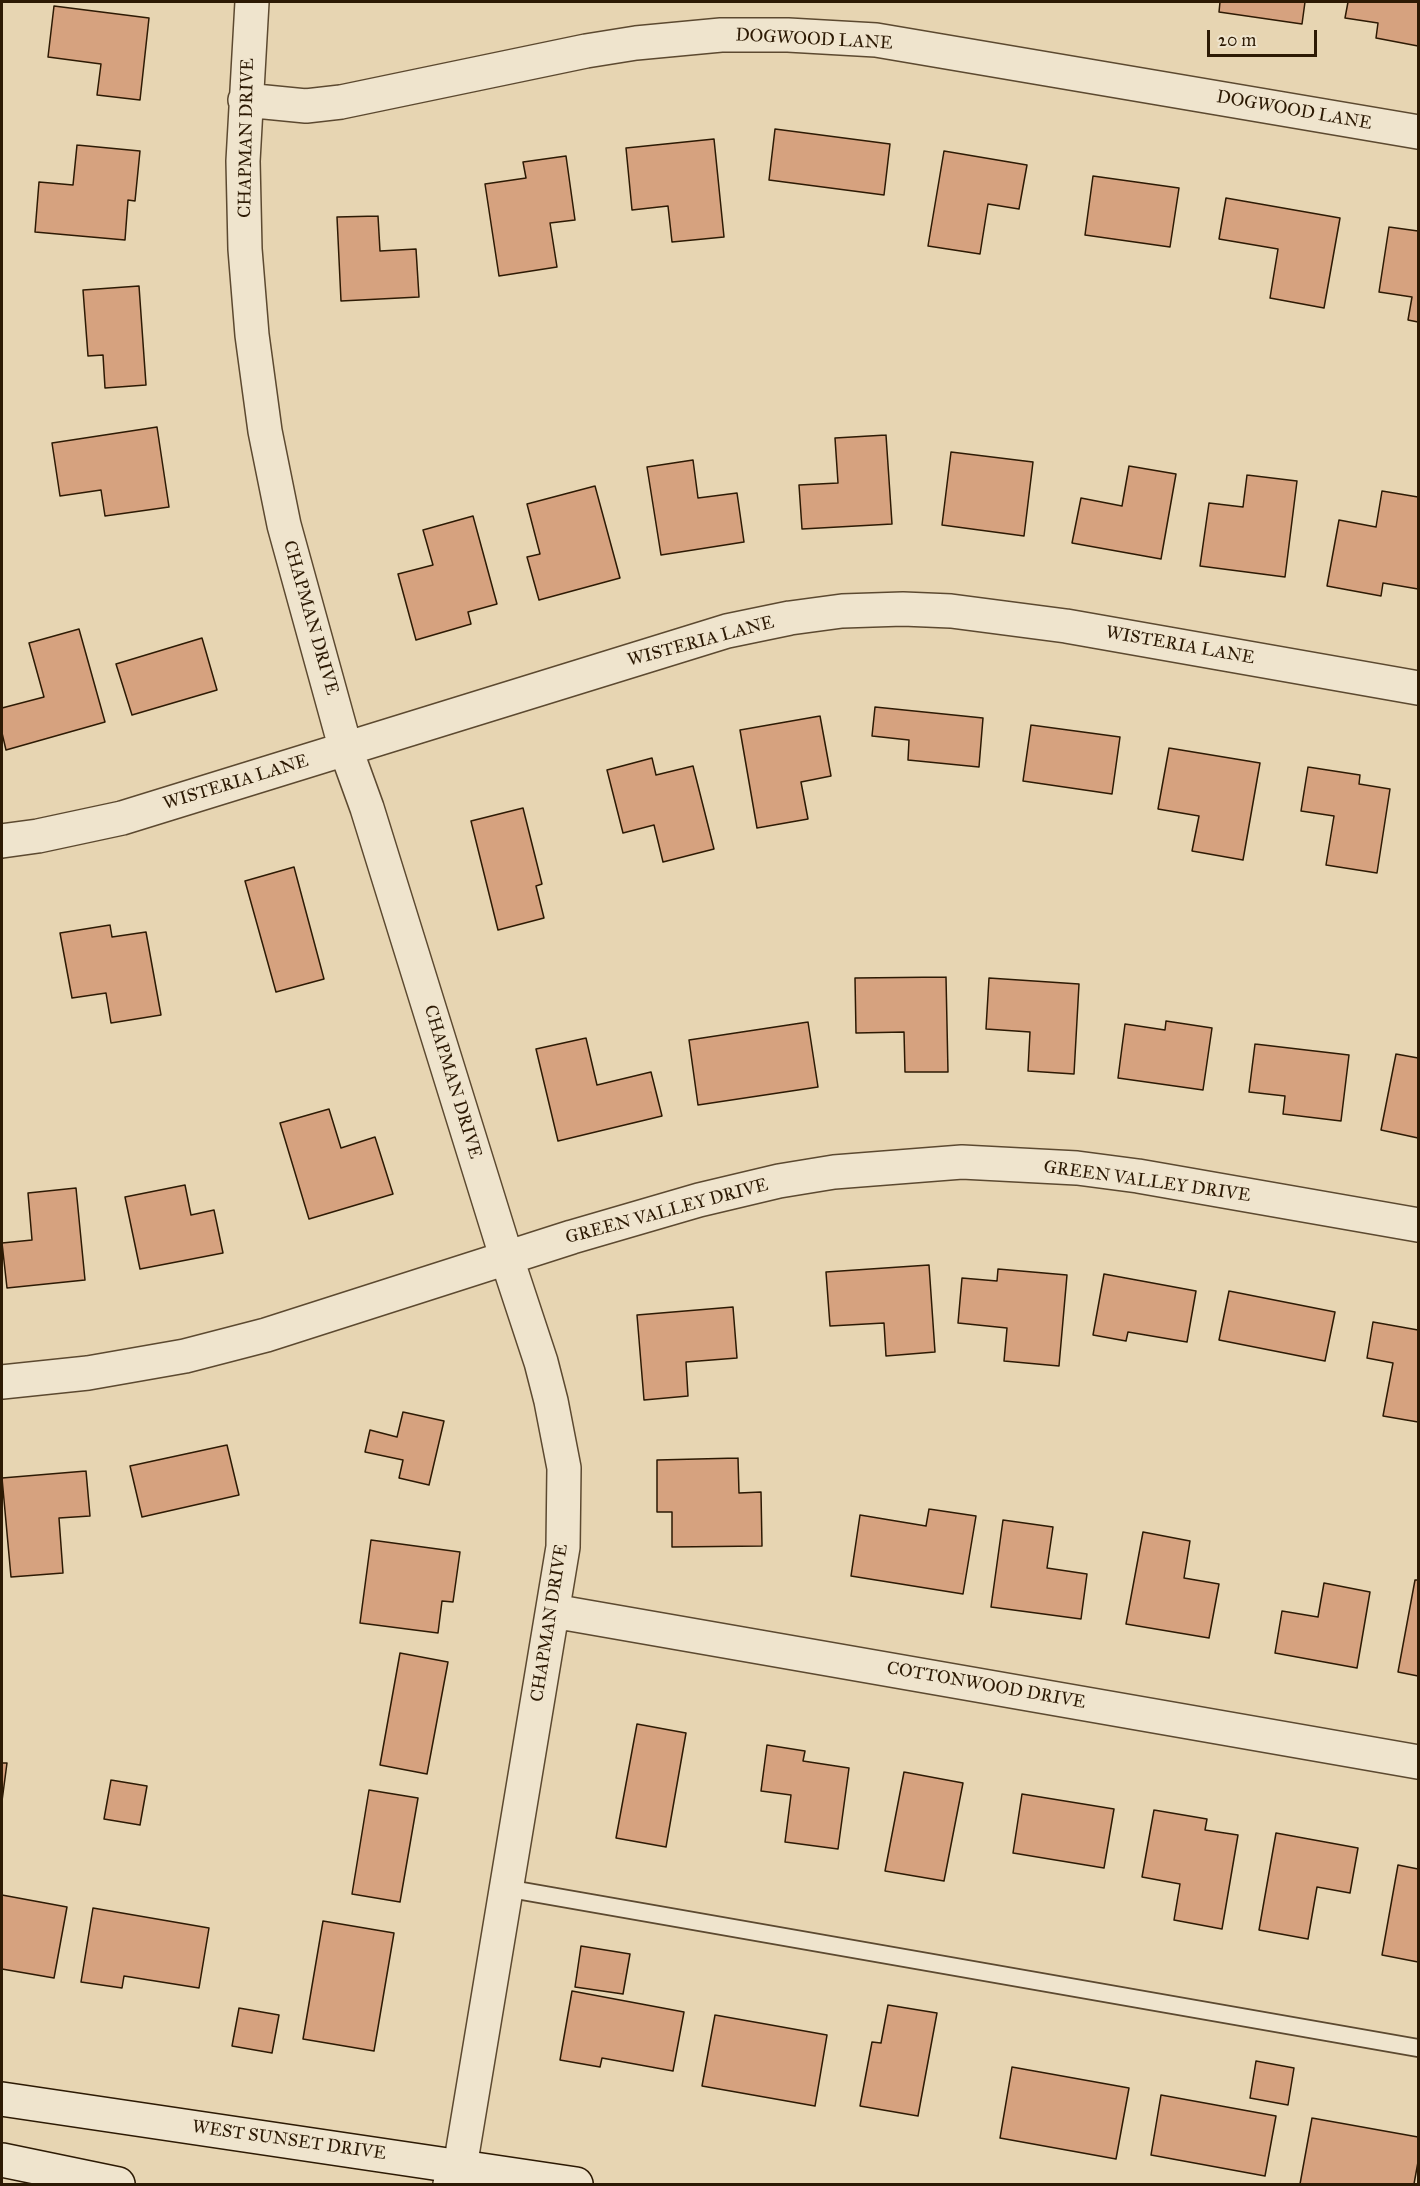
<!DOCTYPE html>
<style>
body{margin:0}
#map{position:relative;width:1420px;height:2186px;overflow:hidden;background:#e7d5b2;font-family:"IM FELL Great Primer",serif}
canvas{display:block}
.frame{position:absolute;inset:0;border:3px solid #2d1a04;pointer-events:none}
.scale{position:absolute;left:1207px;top:30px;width:110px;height:27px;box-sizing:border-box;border:3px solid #2d1a04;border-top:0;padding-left:8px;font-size:18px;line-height:21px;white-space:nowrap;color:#2d1a04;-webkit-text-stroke:4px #efe4cd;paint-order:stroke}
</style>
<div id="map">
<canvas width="1420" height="2186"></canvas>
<div class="frame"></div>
<div class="scale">20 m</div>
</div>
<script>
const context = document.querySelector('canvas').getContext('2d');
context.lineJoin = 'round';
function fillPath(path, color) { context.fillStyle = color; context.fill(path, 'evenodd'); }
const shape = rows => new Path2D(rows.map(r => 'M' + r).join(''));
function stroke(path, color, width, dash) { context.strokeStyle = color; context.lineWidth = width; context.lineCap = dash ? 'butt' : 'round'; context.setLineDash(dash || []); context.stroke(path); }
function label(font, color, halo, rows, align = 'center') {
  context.font = font + ' "IM FELL Great Primer",serif'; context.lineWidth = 4.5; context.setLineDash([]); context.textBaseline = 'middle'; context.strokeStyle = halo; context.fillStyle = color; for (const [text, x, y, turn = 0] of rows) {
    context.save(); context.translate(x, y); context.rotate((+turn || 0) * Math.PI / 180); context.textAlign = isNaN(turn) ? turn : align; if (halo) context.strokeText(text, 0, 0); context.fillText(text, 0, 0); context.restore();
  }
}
const building = shape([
 [1220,2,1305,2,1302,24,1219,12,1220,2],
 [1348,2,1418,2,1418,46,1376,38,1378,23,1345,18,1348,2],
 [54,6,149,18,140,100,97,95,101,64,48,57,54,6],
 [775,129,890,144,884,195,769,180,775,129],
 [714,139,724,237,672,242,668,206,632,210,626,148,714,139],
 [77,145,140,151,135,201,128,200,125,240,35,232,39,182,73,185,77,145],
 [944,151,1027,165,1019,209,988,204,980,254,928,246,944,151],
 [566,156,575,220,550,223,557,267,499,276,485,184,526,178,523,162,566,156],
 [1093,176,1179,188,1170,247,1085,235,1093,176],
 [1226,198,1340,218,1324,308,1270,298,1278,249,1219,239,1226,198],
 [378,216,380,251,416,249,419,297,341,301,337,217,378,216],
 [1389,227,1418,231,1418,322,1408,320,1412,297,1379,292,1389,227],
 [139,286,146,385,105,388,103,355,88,356,83,290,139,286],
 [157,427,169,507,105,516,101,490,60,496,52,443,157,427],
 [886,435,892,524,802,529,799,485,838,483,835,438,886,435],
 [951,452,1033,462,1024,536,942,525,951,452],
 [693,460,698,498,737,493,744,542,661,555,647,467,693,460],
 [1129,466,1176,474,1161,559,1072,543,1081,498,1122,506,1129,466],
 [1247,475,1297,481,1285,577,1200,566,1209,503,1243,507,1247,475],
 [595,486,620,578,539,600,527,557,540,554,527,504,595,486],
 [1382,491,1418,497,1418,589,1383,583,1381,596,1327,586,1339,520,1376,527,1382,491],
 [473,516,497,604,468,612,471,624,416,640,398,574,433,565,423,530,473,516],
 [79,629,105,722,6,750,2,733,2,708,44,697,29,643,79,629],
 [202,638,217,690,132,715,116,664,202,638],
 [875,707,983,718,979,767,908,760,909,740,872,736,875,707],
 [820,716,831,776,801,782,808,819,757,828,740,730,820,716],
 [1031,725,1120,737,1112,794,1023,781,1031,725],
 [1169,748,1260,763,1243,860,1192,851,1199,816,1158,809,1169,748],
 [652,758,656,775,693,766,714,849,663,862,654,825,623,833,607,770,652,758],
 [1308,767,1360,775,1359,784,1390,789,1377,873,1326,865,1334,816,1301,811,1308,767],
 [523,808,542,884,536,886,544,918,498,930,471,821,523,808],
 [294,867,324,979,276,992,245,881,294,867],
 [110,925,112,937,146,932,161,1015,111,1023,106,993,72,998,60,933,110,925],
 [946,977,948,1072,905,1072,904,1032,856,1033,855,978,946,977],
 [989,978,1079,984,1074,1074,1028,1071,1030,1032,986,1029,989,978],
 [1166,1021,1212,1028,1203,1090,1118,1078,1125,1024,1165,1030,1166,1021],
 [808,1022,818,1087,698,1105,689,1040,808,1022],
 [586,1038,597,1085,651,1072,662,1116,558,1141,536,1049,586,1038],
 [1255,1044,1349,1055,1341,1121,1283,1114,1285,1096,1249,1092,1255,1044],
 [1396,1054,1418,1058,1418,1138,1381,1130,1396,1054],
 [329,1109,341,1148,375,1137,393,1194,309,1219,280,1123,329,1109],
 [185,1185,191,1215,214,1210,223,1253,140,1269,125,1197,185,1185],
 [76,1188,85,1280,7,1288,2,1243,32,1240,28,1193,76,1188],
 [929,1265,935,1352,886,1356,884,1323,830,1326,826,1272,929,1265],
 [998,1269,1067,1275,1059,1366,1004,1361,1007,1328,958,1323,962,1278,997,1281,998,1269],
 [1104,1274,1196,1291,1187,1342,1128,1332,1126,1341,1093,1335,1104,1274],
 [1229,1291,1335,1312,1325,1361,1219,1340,1229,1291],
 [733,1307,737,1358,686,1362,688,1396,644,1400,637,1315,733,1307],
 [1373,1322,1418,1330,1418,1422,1383,1416,1393,1363,1367,1358,1373,1322],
 [403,1412,444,1421,429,1485,399,1478,403,1460,365,1452,370,1430,397,1437,403,1412],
 [227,1445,239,1495,142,1517,130,1466,227,1445],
 [738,1458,739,1493,761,1492,762,1546,672,1547,672,1512,657,1512,657,1460,738,1458],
 [86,1471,90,1516,59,1518,63,1573,11,1577,2,1478,86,1471],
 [929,1509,976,1516,963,1594,851,1576,860,1515,926,1526,929,1509],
 [1003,1520,1053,1527,1047,1568,1087,1574,1081,1619,991,1607,1003,1520],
 [1143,1532,1190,1541,1184,1578,1219,1584,1209,1638,1126,1624,1143,1532],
 [371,1540,460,1552,453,1602,442,1601,438,1633,360,1623,371,1540],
 [1415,1580,1418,1580,1418,1676,1398,1672,1415,1580],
 [1324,1583,1370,1592,1357,1668,1275,1653,1282,1611,1318,1617,1324,1583],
 [400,1653,448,1662,427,1774,380,1765,400,1653],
 [637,1724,686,1733,666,1847,616,1838,637,1724],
 [767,1745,805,1751,803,1761,849,1768,838,1849,785,1842,791,1795,761,1791,767,1745],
 [2,1763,7,1763,2,1801,2,1763],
 [904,1772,963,1783,944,1881,885,1871,904,1772],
 [111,1780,147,1786,140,1825,104,1819,111,1780],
 [369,1790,418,1798,400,1902,352,1894,369,1790],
 [1022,1794,1114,1809,1104,1868,1013,1853,1022,1794],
 [1154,1810,1207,1819,1205,1830,1238,1835,1222,1929,1174,1920,1180,1884,1142,1877,1154,1810],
 [1276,1833,1358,1848,1350,1893,1317,1887,1308,1939,1259,1930,1276,1833],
 [1398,1865,1418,1869,1418,1962,1382,1955,1398,1865],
 [2,1895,67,1907,54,1978,2,1969,2,1895],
 [93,1908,209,1928,199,1988,124,1976,122,1988,81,1982,93,1908],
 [323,1921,394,1933,374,2051,303,2039,323,1921],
 [581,1946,630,1954,623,1994,575,1987,581,1946],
 [572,1991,684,2012,673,2071,602,2058,600,2067,560,2060,572,1991],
 [888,2005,937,2013,918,2116,860,2106,872,2042,881,2043,888,2005],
 [239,2008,279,2015,272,2053,232,2046,239,2008],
 [715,2015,827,2035,815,2106,702,2086,715,2015],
 [1256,2061,1294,2068,1288,2105,1250,2098,1256,2061],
 [1012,2067,1129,2088,1116,2159,1000,2138,1012,2067],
 [1161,2095,1276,2116,1265,2176,1151,2155,1161,2095],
 [1312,2118,1418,2137,1418,2162,1414,2184,1300,2184,1312,2118]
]);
fillPath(building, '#d6a27f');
stroke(building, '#2d1a04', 1.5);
const lane = shape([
 [505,1888,1418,2048]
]);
const street = shape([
 [252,2,243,161,245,249,252,335,265,431,284,525,346,750,367,808,507,1259,541,1362,551,1401,564,1468,563,1547,460,2167,450,2184],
 [245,100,306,106,341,102,586,51,636,43,721,35,788,35,876,40,1418,132],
 [2,841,38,836,122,818,727,631,790,618,842,611,903,609,951,611,1066,626,1418,688],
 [2,1382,88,1373,185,1356,266,1335,572,1237,699,1200,779,1181,834,1172,962,1162,1077,1168,1138,1176,1418,1225],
 [553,1611,1418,1762]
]);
const secondary = shape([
 [2,2099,576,2184],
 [2,2160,118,2184]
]);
stroke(lane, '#5c4930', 20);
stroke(street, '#5c4930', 36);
stroke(secondary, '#2d1a04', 36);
stroke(lane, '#efe4cd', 16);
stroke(street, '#efe4cd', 33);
stroke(secondary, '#efe4cd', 33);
label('18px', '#2d1a04', '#efe4cd', [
 ["DOGWOOD LANE",814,40,3],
 ["DOGWOOD LANE",1294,111,10],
 ["CHAPMAN DRIVE",247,138,-89],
 ["CHAPMAN DRIVE",310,618,74],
 ["WISTERIA LANE",701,642,-15],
 ["WISTERIA LANE",1180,646,10],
 ["WISTERIA LANE",236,783,-17],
 ["CHAPMAN DRIVE",452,1082,73],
 ["GREEN VALLEY DRIVE",1147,1182,8],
 ["GREEN VALLEY DRIVE",667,1212,-15],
 ["CHAPMAN DRIVE",550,1623,-81],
 ["COTTONWOOD DRIVE",986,1686,10],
 ["WEST SUNSET DRIVE",289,2141,8]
]);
</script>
